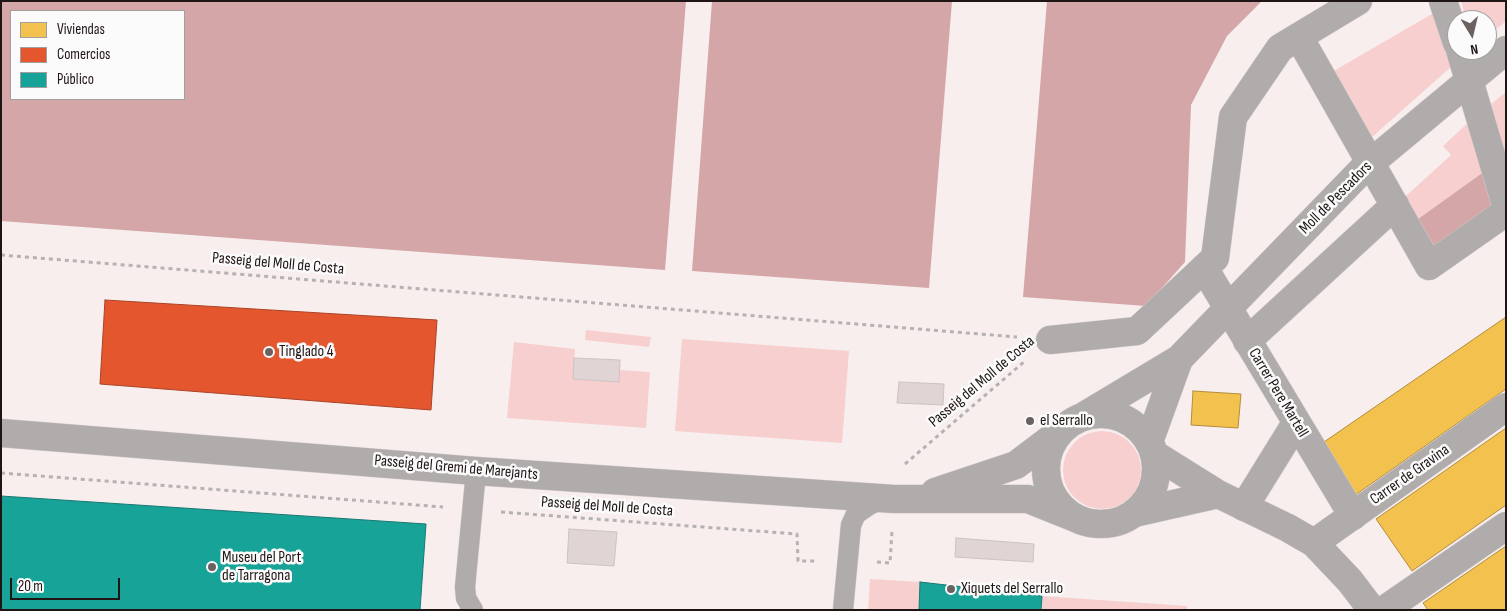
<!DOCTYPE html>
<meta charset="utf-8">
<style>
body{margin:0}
#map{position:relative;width:1507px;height:611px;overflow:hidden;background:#f8eeee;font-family:"Sofia Sans Condensed",sans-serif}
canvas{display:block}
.frame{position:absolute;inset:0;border:2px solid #201515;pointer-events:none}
.legend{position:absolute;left:10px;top:10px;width:175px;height:90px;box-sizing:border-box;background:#fbfbfb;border:1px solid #a39f9f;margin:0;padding:6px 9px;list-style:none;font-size:15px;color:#201515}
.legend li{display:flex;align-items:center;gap:10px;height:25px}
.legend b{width:25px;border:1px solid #a39f9f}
.north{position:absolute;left:1447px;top:10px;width:50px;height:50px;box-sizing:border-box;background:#fbfbfb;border:1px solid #a39f9f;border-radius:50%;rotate:171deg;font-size:14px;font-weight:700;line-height:20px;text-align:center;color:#201515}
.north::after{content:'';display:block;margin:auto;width:18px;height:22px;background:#6c6161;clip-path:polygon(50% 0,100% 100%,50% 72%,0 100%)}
.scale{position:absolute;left:10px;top:578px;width:110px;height:22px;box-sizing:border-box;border:2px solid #201515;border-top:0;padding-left:6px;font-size:15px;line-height:18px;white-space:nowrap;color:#201515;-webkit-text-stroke:4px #fbfbfb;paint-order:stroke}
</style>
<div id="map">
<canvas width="1507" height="611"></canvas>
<div class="frame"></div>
<ul class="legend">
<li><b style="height:14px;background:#f2c14e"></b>Viviendas</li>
<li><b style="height:14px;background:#e4572e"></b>Comercios</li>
<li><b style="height:14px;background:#17a398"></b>Público</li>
</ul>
<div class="north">N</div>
<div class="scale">20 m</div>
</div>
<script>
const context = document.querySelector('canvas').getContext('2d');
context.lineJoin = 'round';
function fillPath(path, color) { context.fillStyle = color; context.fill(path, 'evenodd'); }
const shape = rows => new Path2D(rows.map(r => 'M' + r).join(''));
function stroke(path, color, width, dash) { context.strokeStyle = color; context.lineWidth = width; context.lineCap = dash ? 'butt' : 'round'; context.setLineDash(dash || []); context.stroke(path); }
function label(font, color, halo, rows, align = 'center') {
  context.font = font + ' "Sofia Sans Condensed",sans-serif'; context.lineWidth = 5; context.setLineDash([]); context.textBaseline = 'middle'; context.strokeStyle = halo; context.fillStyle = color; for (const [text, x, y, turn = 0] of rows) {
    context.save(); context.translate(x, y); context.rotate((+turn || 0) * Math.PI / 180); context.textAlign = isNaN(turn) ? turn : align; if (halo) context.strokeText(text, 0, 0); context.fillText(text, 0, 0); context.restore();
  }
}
fillPath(shape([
 [1461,1,1506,1,1506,21,1487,37,1487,20,1466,20],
 [1437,11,1452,66,1371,138,1332,72],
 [1506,92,1506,156,1505,156,1491,104],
 [1471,120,1485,171,1418,219,1406,196,1451,155,1443,146],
 [586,330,651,337,649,347,585,340],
 [682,339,849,351,842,443,675,431],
 [514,342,575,349,573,379,619,382,620,370,650,372,646,428,507,418],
 '1063 470a39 39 0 1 1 78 0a39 39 0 1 1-78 0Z',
 [870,579,920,582,919,610,868,610],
 [1042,596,1187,606,1187,610,1041,610]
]), '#f7cfcf');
fillPath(shape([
 [1,1,686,1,665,270,1,221],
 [11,11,184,11,184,99,11,99],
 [712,1,952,1,929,288,692,271],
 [1047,1,1262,1,1227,36,1191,105,1185,262,1146,306,1023,297],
 [1485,171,1496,210,1436,252,1418,219]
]), '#d4a6a7');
const homes = shape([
 [1506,317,1506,389,1354,496,1321,444,1506,317],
 [1193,391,1241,394,1238,428,1191,425,1193,391],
 [1506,428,1506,505,1412,571,1376,519,1506,428],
 [1506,546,1506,610,1428,610,1423,603,1506,546]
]);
fillPath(homes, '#f2c14e');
stroke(homes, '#b38d3d', 1);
const shops = shape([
 [105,300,437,320,431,410,100,384,105,300]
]);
fillPath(shops, '#e4572e');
stroke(shops, '#a94326', 1);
const public = shape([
 [1,496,426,524,420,610,1,610,1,496],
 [920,582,1042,596,1041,610,919,610,920,582]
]);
fillPath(public, '#17a398');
stroke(public, '#1a7871', 1);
const building = shape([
 [574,358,620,360,619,382,573,379,574,358],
 [899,382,944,384,943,405,897,403,899,382],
 [569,529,617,532,614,566,567,563,569,529],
 [956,538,1034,544,1033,562,955,557,956,538]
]);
fillPath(building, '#e0d4d4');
stroke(building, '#cdc2c2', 1);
const service = shape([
 [473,610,466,598,465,587,476,471],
 [843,610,851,525,856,514,869,505,885,498]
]);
const pedestrian = shape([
 [1443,1,1457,43],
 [1299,37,1429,266,1506,212],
 [1460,50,1506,205],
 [1204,268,1353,516],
 [1050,340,1137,331,1215,258,1233,117,1280,48,1358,1],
 [1247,341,1395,205],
 [1244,507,1296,423]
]);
const minor = shape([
 '1046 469a55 55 0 1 1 110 0a55 55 0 1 1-110 0Z',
 [1084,416,1179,359,1362,170,1506,50],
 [1,433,476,471,894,499,1028,499,1083,521],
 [1149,442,1179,359],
 [1154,454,1218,494,1288,528,1314,543,1350,581,1372,610],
 [935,492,1016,465,1057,434],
 [1134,513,1218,494],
 [1314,543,1506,407],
 [1384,610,1506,526]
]);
stroke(service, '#d5cccc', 21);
stroke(pedestrian, '#d5cccc', 29);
stroke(minor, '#d5cccc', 29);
stroke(shape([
 [1,255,1017,337],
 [905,464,1025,361],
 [1,473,443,507],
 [501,512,797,534,798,561,818,561],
 [877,562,890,563,892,531]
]), '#b7b2b2', 3, [4, 4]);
stroke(service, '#b1acac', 20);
stroke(pedestrian, '#b1acac', 28);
stroke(minor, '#b1acac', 28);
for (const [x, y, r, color] of [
 [269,352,5,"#6c6161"],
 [1030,421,5,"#6c6161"],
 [212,567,5,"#6c6161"],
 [951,589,5,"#6c6161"]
]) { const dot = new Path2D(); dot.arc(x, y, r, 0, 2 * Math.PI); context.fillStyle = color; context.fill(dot); stroke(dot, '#fbfbfb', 2); }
label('16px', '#201515', '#fbfbfb', [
 ["Moll de Pescadors",1336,198,-45],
 ["Passeig del Moll de Costa",278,264,5],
 ["Passeig del Moll de Costa",982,382,-40],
 ["Carrer Pere Martell",1278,393,59],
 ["Passeig del Gremi de Marejants",456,468,5],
 ["Carrer de Gravina",1410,475,-35],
 ["Passeig del Moll de Costa",607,507,4]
]);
label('16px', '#201515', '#fbfbfb', [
 ["Tinglado 4",279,352],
 ["el Serrallo",1040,421],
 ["Museu del Port",222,558],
 ["de Tarragona",222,576],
 ["Xiquets del Serrallo",961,589]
], 'left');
</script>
